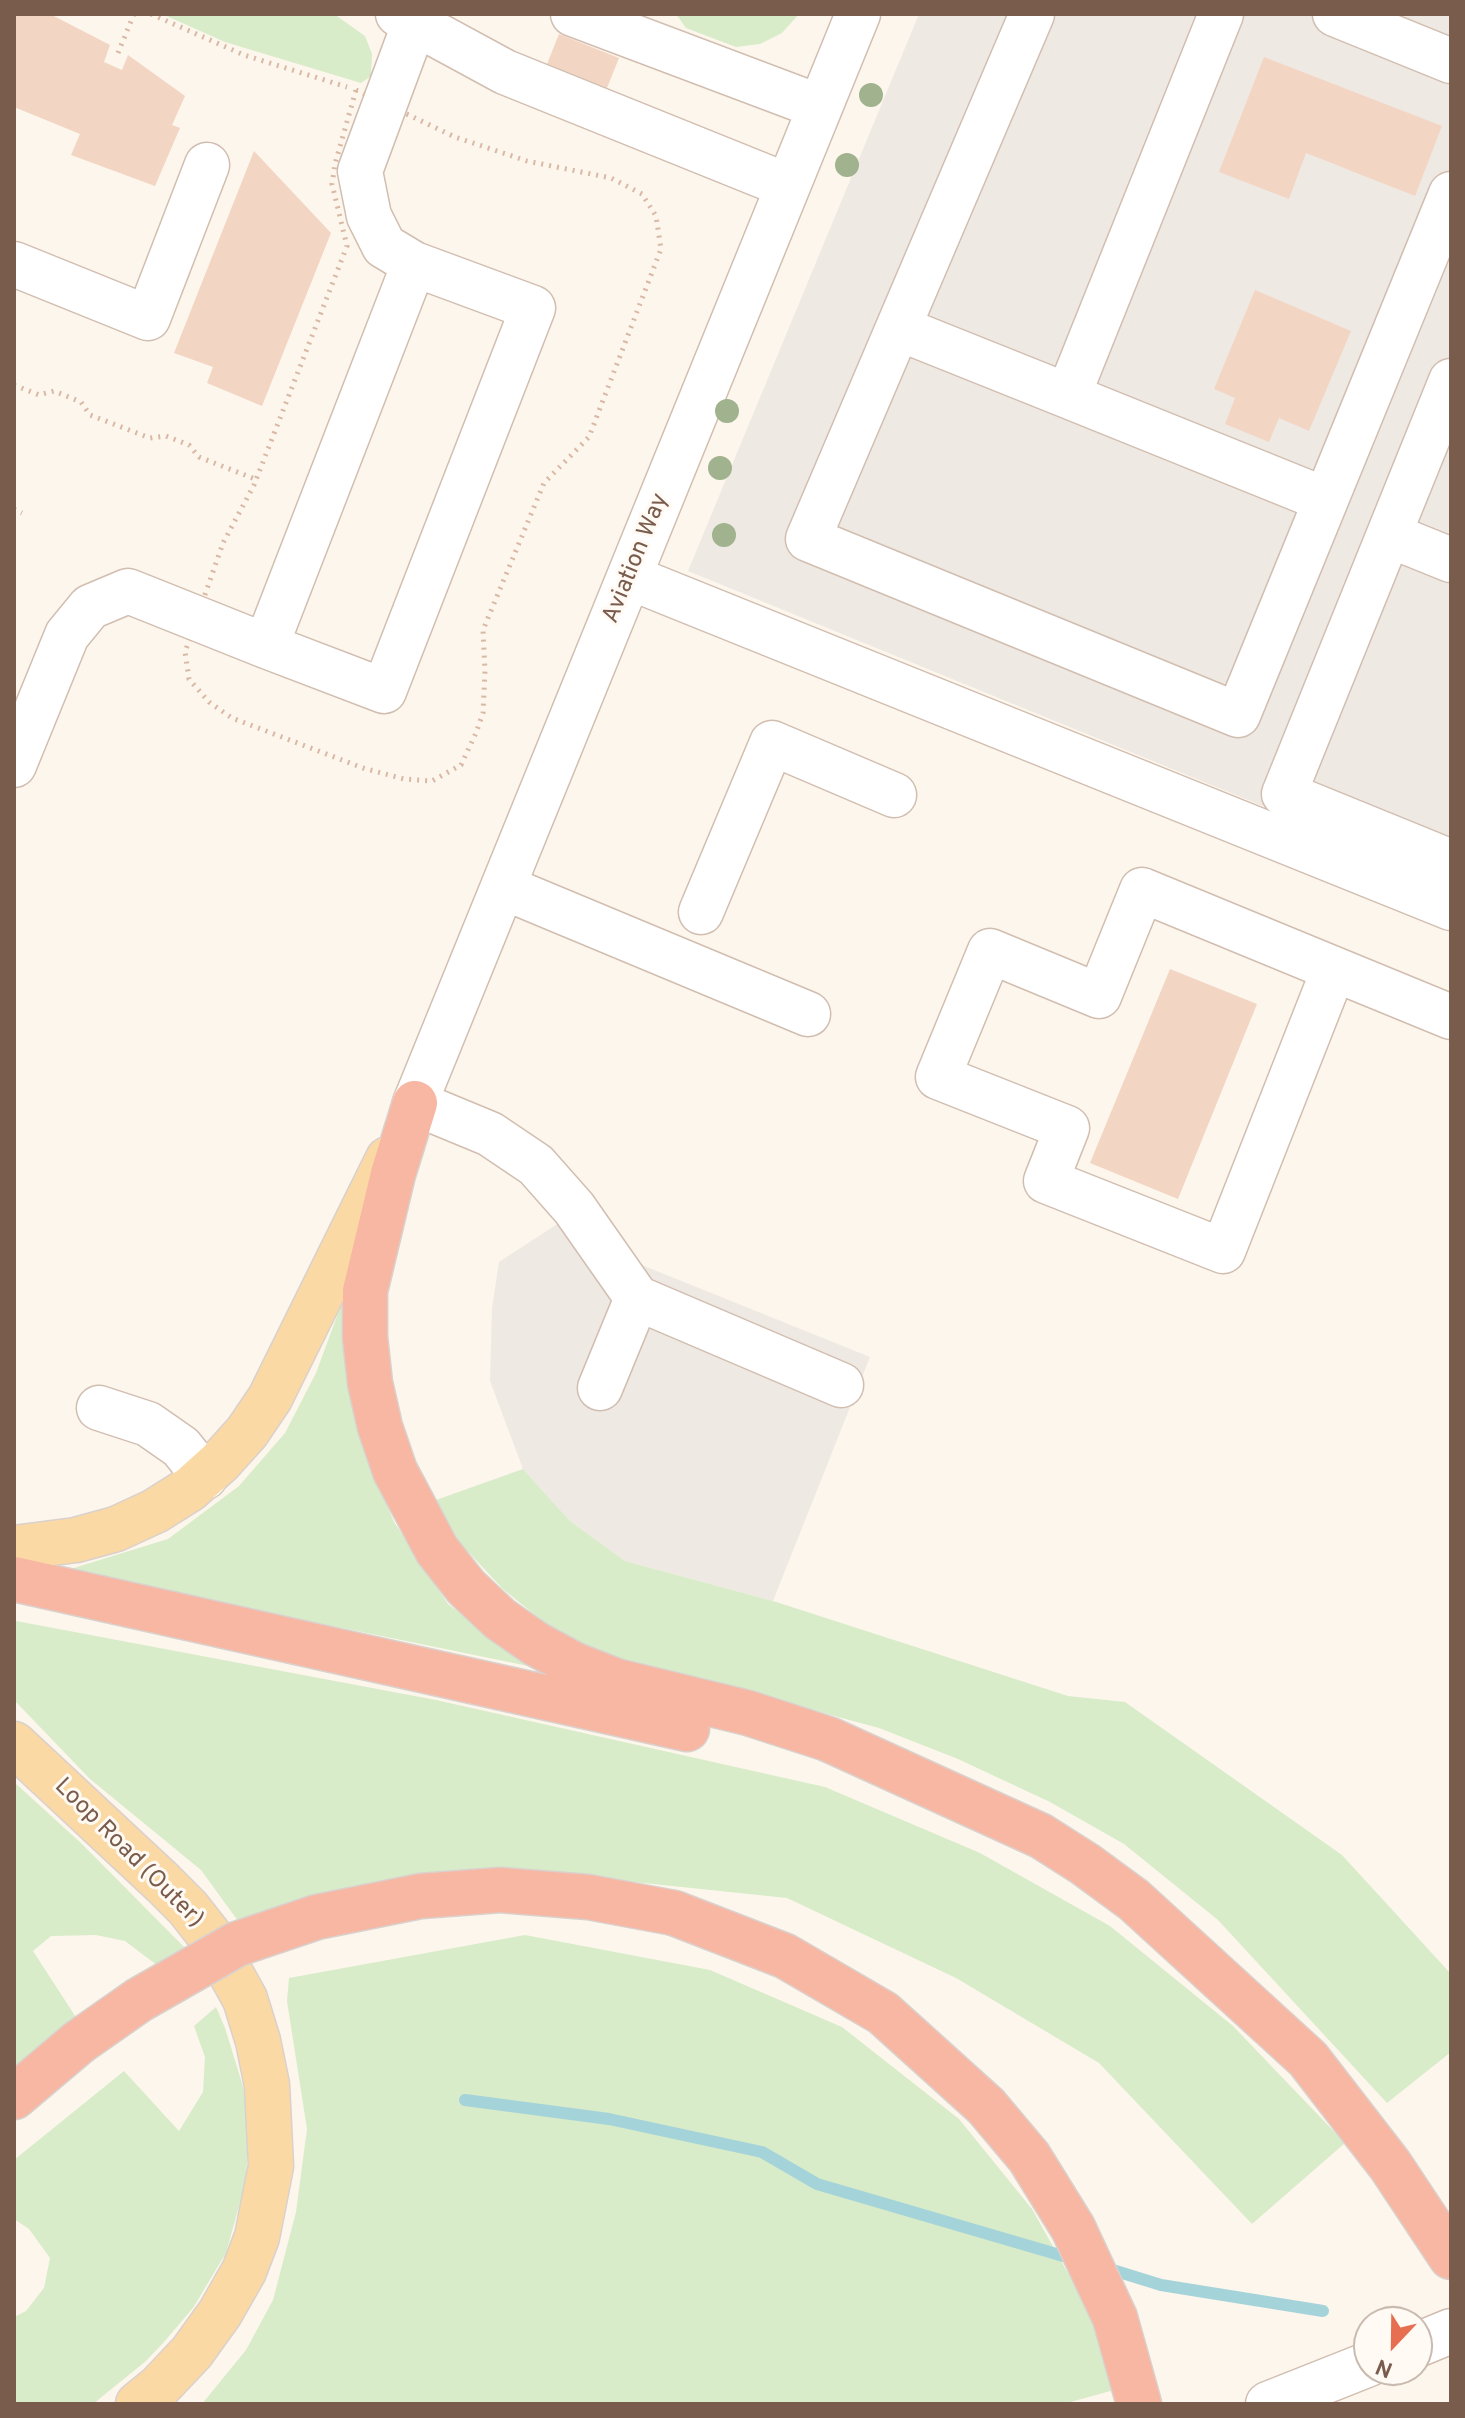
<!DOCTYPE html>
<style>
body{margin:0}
#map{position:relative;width:1465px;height:2418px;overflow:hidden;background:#fdf6ec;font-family:Overpass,sans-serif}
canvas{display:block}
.frame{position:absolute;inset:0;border:16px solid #7a5c4d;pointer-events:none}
.north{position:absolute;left:1353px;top:2306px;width:80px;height:80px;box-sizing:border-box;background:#fffaf3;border:2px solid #cabbb1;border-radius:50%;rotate:202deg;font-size:22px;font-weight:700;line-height:32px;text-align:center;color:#7a5c4d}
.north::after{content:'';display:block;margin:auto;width:28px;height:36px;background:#e76f51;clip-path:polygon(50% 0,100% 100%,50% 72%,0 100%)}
</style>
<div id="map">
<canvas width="1465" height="2418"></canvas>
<div class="frame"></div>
<div class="north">N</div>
</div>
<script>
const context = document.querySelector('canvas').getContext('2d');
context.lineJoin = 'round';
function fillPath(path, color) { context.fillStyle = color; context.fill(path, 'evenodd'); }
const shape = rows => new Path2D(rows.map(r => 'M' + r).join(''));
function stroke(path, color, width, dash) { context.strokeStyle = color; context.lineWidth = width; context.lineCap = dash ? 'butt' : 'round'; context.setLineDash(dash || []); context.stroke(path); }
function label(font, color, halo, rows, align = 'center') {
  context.font = font + ' Overpass,sans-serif'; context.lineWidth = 6; context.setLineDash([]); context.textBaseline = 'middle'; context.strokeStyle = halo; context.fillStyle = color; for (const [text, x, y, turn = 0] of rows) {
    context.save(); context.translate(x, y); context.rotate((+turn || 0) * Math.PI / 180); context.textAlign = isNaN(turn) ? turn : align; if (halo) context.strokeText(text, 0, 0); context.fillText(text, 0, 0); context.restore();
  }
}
fillPath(shape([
 [919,14,1451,14,1451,883,688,571],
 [591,1202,627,1259,870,1357,773,1601,625,1561,570,1521,523,1469,490,1381,492,1308,499,1262]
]), '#efe9e4');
fillPath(shape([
 [162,14,334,14,365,36,372,54,371,76,361,83,225,42],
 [676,14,799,14,782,33,760,44,736,47,686,28],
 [344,1297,367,1455,394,1522,448,1604,533,1667,64,1571,168,1539,239,1486,285,1433,316,1373],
 [523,1469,570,1521,625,1561,773,1601,1068,1696,1125,1702,1342,1855,1451,1974,1451,2052,1387,2103,1218,1920,1124,1844,1050,1802,958,1759,879,1728,753,1694,652,1674,594,1651,545,1623,503,1589,460,1543,436,1500],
 [16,1621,436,1700,825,1787,980,1853,1110,1926,1233,2026,1345,2143,1252,2224,1099,2063,956,1978,787,1898,586,1877,241,1925,201,1870,90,1779,14,1700,14,1622],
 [14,1782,82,1844,189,1952,158,1966,125,1941,96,1935,51,1936,33,1951,81,2025,14,2079],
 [525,1935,710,1970,842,2027,959,2119,1032,2209,1101,2332,1118,2389,1063,2404,202,2404,246,2350,273,2300,296,2212,307,2129,287,2001,289,1978],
 [216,2007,225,2028,246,2096,249,2141,245,2185,226,2253,193,2308,164,2342,146,2361,93,2404,14,2404,14,2317,26,2311,44,2288,50,2258,29,2229,14,2219,14,2160,124,2071,179,2131,203,2092,205,2057,194,2026]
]), '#d8ecc9');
stroke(shape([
 [465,2100,609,2119,762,2152,817,2184,1077,2260],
 [1103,2267,1161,2285,1323,2311]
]), '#a5d3da', 12);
fillPath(shape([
 [14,14,50,14,110,45,104,62,122,70,128,55,185,96,172,125,180,128,155,186,71,155,80,134,14,107],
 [559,34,619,58,607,88,547,64],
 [1264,57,1442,126,1415,196,1306,153,1289,199,1219,172],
 [254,151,331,233,262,406,207,383,213,367,174,353],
 [1255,290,1351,331,1309,431,1279,418,1269,442,1225,424,1235,398,1214,389],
 [1170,969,1257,1004,1178,1199,1090,1163]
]), '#f3d5c3');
const minor = shape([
 [398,14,505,72,788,186],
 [573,14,820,107],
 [1032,14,808,539,1238,715,1451,194],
 [1221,14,1068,396,1326,500],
 [1335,14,1451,61],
 [14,264,148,318,207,165],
 [414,264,384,246,369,216,360,171,418,14],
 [898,328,1068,396],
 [1451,381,1284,794,1451,862],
 [1389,535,1451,560],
 [629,577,1451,908],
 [14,765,67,635,90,607,128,591,266,646,384,691,533,308,414,264,266,646],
 [503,887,808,1014],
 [701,912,772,743,894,795],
 [1334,969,1223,1251,1046,1181,1067,1128,938,1077,990,951,1099,996,1142,890,1334,969,1451,1017],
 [841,1385,637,1298,574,1208,536,1165,490,1134,415,1103,858,14],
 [600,1388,637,1298],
 [99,1408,148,1424,181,1447,205,1477],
 [1417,2345,1451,2331],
 [1268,2404,1369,2364]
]);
const major = shape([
 [14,1548,76,1540,116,1529,155,1511,190,1489,220,1462,247,1432,270,1398,388,1159],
 [14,1744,163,1883,188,1908,210,1936,245,1999,258,2041,267,2085,271,2166,257,2237,244,2271,220,2313,192,2352,159,2387,138,2404]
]);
const highway = shape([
 [415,1103,393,1174,365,1291,365,1337,370,1383,380,1427,395,1471,437,1550,466,1587,500,1619,536,1644,575,1665,616,1681,748,1713,828,1739,1041,1836,1085,1864,1134,1900,1308,2059,1390,2165,1451,2257],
 [14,1579,687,1729],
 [674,1913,785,1956,883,2013,986,2106,1029,2157,1073,2228,1115,2318,1139,2404],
 [14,2097,79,2042]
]);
stroke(minor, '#d1beb0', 47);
stroke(major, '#dad1cd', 47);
stroke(highway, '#dad1cd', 47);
stroke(shape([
 [151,14,244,55,347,87],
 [118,53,134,14],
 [356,90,455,137,527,161,611,178,642,194,656,216,661,249,589,437,544,483,483,630,485,671,483,713,476,733,461,765,432,781,404,779,363,768,232,718,209,702,189,679,185,652,223,543,254,485,347,246,332,184,335,164,356,90],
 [14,385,39,395,54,391,81,402,90,415,150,438,166,436,189,445,199,457,255,479],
 [14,509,22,513]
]), '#d9b8a5', 5, [2, 6]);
stroke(minor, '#fff', 44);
stroke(major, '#fbd9a5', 44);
stroke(highway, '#f7b7a3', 44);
const highwayBridge = shape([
 [79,2042,139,2000,237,1944,317,1917,421,1896,500,1890,588,1897,674,1913]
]);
stroke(highwayBridge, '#dad1cd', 47, []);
stroke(highwayBridge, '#f7b7a3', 44);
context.fillStyle = '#a0b28e';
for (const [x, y] of [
 [871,95],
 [847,165],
 [727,411],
 [720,468],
 [724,535]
]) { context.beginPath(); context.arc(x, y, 12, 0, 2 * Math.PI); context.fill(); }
label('24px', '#7a5c4d', '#fffaf3', [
 ["Aviation Way",637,559,-68],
 ["Loop Road (Outer)",128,1854,45]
]);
</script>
